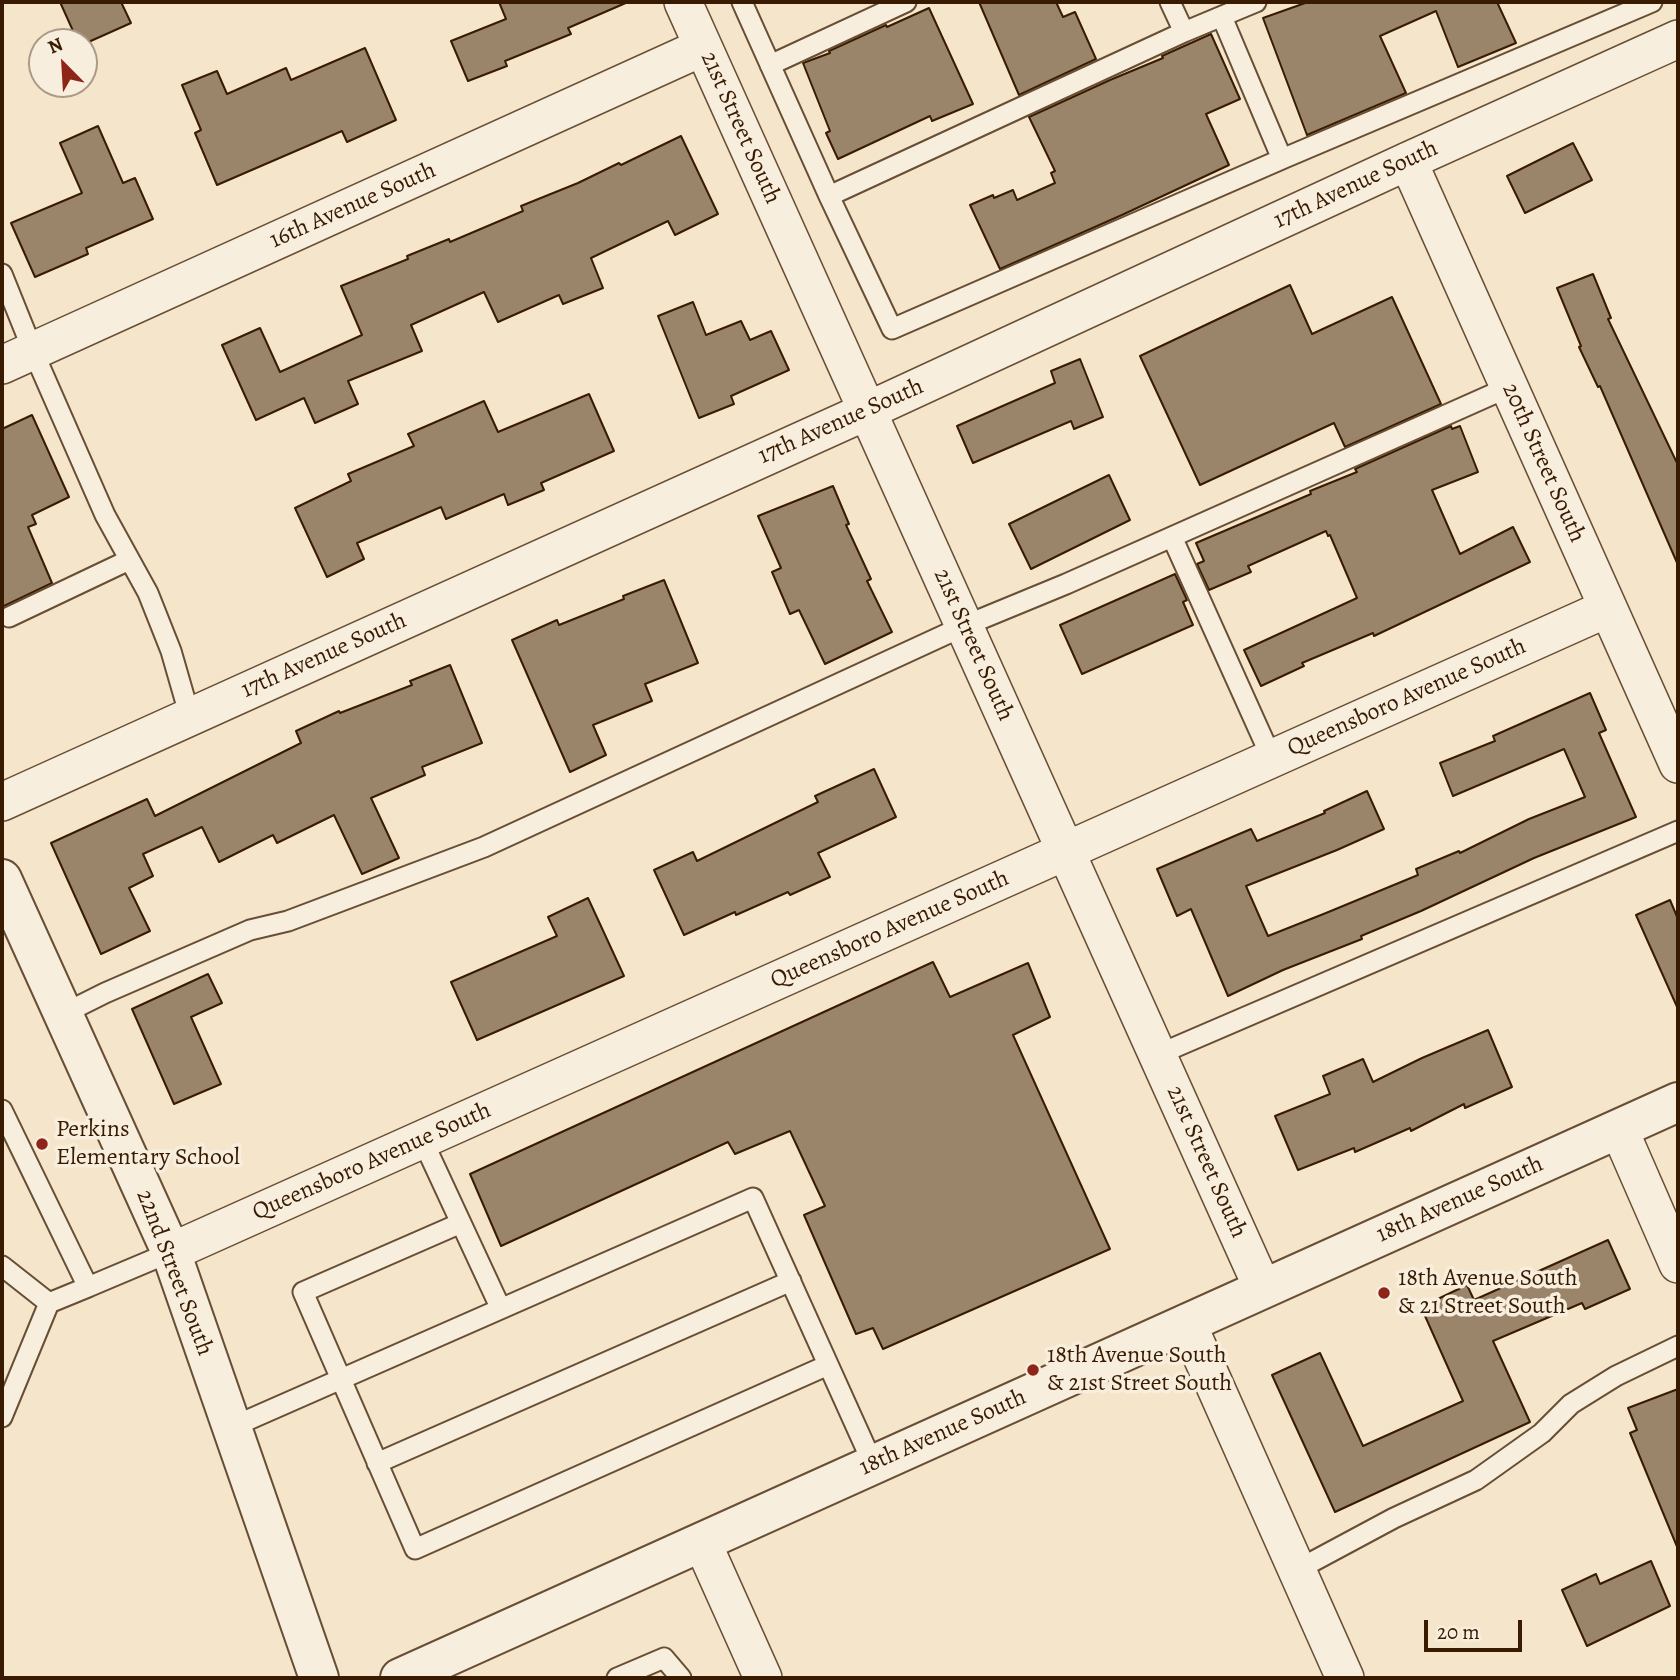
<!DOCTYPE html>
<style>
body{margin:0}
#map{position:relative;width:1680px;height:1680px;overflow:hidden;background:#f4e5cb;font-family:Alegreya,serif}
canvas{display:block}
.frame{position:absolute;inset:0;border:4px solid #381b01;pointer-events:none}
.north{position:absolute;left:28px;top:28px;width:70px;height:70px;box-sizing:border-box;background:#f8eedd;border:2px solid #ab9a85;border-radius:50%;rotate:336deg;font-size:19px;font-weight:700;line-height:28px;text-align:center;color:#381b01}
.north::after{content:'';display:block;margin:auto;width:24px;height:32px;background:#8f2418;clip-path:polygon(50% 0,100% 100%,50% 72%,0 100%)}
.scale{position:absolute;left:1424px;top:1620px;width:98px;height:32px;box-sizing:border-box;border:4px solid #381b01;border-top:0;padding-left:9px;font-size:21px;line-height:24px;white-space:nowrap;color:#381b01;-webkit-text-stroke:5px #f8eedd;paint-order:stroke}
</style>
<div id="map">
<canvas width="1680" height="1680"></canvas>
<div class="frame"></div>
<div class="north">N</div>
<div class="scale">20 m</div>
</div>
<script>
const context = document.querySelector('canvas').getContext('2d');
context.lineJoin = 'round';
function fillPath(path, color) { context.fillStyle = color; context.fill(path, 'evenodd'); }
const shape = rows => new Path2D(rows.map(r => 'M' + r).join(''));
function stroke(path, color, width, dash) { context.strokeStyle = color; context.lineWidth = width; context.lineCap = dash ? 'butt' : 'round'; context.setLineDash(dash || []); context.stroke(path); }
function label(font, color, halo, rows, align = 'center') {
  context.font = font + ' Alegreya,serif'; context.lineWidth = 7; context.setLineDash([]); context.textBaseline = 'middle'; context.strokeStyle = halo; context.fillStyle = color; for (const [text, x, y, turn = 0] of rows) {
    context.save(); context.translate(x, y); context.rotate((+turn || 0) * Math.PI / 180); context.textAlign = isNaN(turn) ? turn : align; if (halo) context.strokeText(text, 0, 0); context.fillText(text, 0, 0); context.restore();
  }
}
const building = shape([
 [60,2,121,2,131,23,84,44,84,42,78,42,60,2],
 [499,2,628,2,568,28,571,34,505,61,507,66,468,81,451,41,506,19,499,2],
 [979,2,1056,2,1063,17,1075,12,1096,59,1019,95,979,2],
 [1308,2,1497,2,1516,43,1458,67,1436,11,1380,36,1406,93,1307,135,1263,18,1308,2],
 [929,8,973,104,932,121,930,116,838,159,826,133,830,131,803,63,830,53,829,51,886,25,887,27,929,8],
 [1211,34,1240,99,1206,114,1229,165,1122,215,1000,269,970,205,993,195,994,198,1013,190,1017,200,1055,183,1051,173,1055,171,1029,117,1110,80,1163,58,1162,56,1211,34],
 [365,48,396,120,347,142,342,131,217,185,195,133,201,130,182,85,217,71,227,94,286,68,291,80,365,48],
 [98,126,123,183,135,178,153,219,86,248,88,254,35,277,11,223,82,193,60,143,98,126],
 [681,136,718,214,675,235,668,221,591,258,603,288,563,304,559,295,498,322,484,292,411,325,422,351,348,381,358,404,315,423,304,398,256,420,222,345,260,328,280,372,362,335,341,286,408,259,407,256,449,239,450,242,523,211,521,206,578,183,619,163,621,165,681,136],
 [1573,143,1592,180,1525,213,1507,176,1573,143],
 [1593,274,1611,318,1608,319,1678,465,1678,565,1600,386,1598,387,1579,347,1581,346,1557,288,1593,274],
 [1290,285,1312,334,1392,297,1441,404,1345,447,1334,423,1200,485,1140,356,1290,285],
 [693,302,706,335,741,321,750,340,771,331,789,370,731,396,734,404,699,418,658,316,693,302],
 [1080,359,1103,417,1074,429,1071,421,973,463,957,426,1055,383,1051,371,1080,359],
 [589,394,614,451,541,483,544,490,508,505,504,494,446,519,441,507,357,543,364,559,327,577,295,508,351,481,348,474,414,446,408,434,484,401,498,432,589,394],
 [32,415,69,497,32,515,36,524,28,527,52,583,2,607,2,429,32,415],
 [1451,426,1452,429,1460,426,1478,472,1432,490,1460,554,1513,527,1530,562,1374,636,1373,633,1302,663,1304,666,1261,686,1244,650,1357,598,1330,535,1328,536,1326,531,1248,566,1251,572,1209,590,1197,564,1204,561,1196,543,1311,494,1310,491,1357,472,1355,469,1451,426],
 [1109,475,1130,520,1031,569,1009,524,1109,475],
 [833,486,849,524,846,525,871,579,867,581,892,632,825,664,799,610,790,614,772,572,781,568,758,516,833,486],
 [1175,574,1187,600,1183,602,1193,625,1082,674,1060,625,1175,574],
 [664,580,698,663,645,684,652,701,593,725,606,755,570,772,512,640,557,620,559,625,624,599,623,596,664,580],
 [450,665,482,743,422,767,425,775,371,798,399,858,362,874,334,815,277,843,273,835,219,862,202,827,143,854,153,876,129,888,150,931,101,954,51,843,147,799,155,816,301,743,296,731,339,711,340,713,412,685,410,681,450,665],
 [1590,693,1606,730,1599,733,1636,817,1534,858,1421,911,1361,936,1362,939,1283,970,1228,996,1191,909,1177,916,1157,869,1251,829,1257,841,1325,813,1324,811,1367,791,1384,829,1337,850,1246,886,1268,936,1326,913,1418,875,1416,869,1459,851,1460,853,1529,819,1585,797,1564,749,1453,796,1440,763,1495,741,1493,736,1590,693],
 [874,769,896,817,818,853,830,877,790,895,788,892,736,915,735,912,684,935,654,870,693,852,697,861,818,802,815,796,874,769],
 [588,898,624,976,477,1040,451,982,557,936,548,917,588,898],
 [1670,900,1678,919,1678,1009,1636,915,1670,900],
 [933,962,950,997,1028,963,1050,1017,1013,1035,1110,1249,883,1349,873,1328,856,1334,804,1215,825,1206,790,1131,735,1154,728,1142,501,1246,470,1174,933,962],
 [208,974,222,1003,191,1017,221,1084,174,1104,132,1009,208,974],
 [1488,1030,1512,1087,1465,1108,1464,1104,1411,1131,1410,1128,1355,1152,1354,1148,1298,1170,1275,1116,1330,1094,1323,1076,1363,1059,1373,1082,1422,1058,1488,1030],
 [1608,1240,1630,1289,1585,1309,1582,1303,1493,1341,1530,1422,1335,1512,1272,1375,1320,1353,1363,1446,1463,1401,1421,1307,1467,1285,1474,1300,1608,1240],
 [1678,1389,1678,1549,1630,1433,1637,1430,1628,1408,1678,1389],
 [1651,1561,1670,1606,1587,1646,1562,1590,1596,1574,1600,1584,1651,1561]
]);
fillPath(building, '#9a846a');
stroke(building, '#381b01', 2);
const service = shape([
 [742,2,829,196,892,329,1282,159,1222,17],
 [1170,2,1184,32],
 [770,65,906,2],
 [1282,159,1652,2],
 [829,196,1184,32,1256,2],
 [2,274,33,351,105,515,148,593,171,651,190,717],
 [1172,537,1272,759],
 [9,617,129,560],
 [63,1014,105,993,250,930,288,921,484,847,964,626,1066,584,1509,387],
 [1157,1055,1678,831],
 [2,1110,88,1287,171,1252],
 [422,1139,500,1307],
 [461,1223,303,1292,415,1549,828,1365],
 [2,1266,49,1303],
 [2,1417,49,1303,88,1287],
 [232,1427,753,1198,873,1464],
 [377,1463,791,1281],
 [1297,1570,1394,1518,1476,1480,1542,1433,1571,1404,1616,1376,1678,1346],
 [617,1678,664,1658,681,1678]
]);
const minor = shape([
 [683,2,1263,1289],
 [1408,161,1678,764],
 [2,365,703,47],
 [2,802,867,411,1408,161,1678,39],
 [1619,1129,1678,1264],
 [171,1252,1608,608],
 [1187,1323,1345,1678],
 [702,1542,763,1678]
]);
const tertiary = shape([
 [2,879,171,1252,319,1678],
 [400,1678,1678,1102]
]);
stroke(service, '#674e34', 23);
stroke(minor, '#674e34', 40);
stroke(tertiary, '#674e34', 42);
stroke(service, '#f8eedd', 19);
stroke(minor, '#f8eedd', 37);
stroke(tertiary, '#f8eedd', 38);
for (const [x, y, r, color] of [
 [42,1144,7,"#8f2418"],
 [1384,1293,7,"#8f2418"],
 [1033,1370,7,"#8f2418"]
]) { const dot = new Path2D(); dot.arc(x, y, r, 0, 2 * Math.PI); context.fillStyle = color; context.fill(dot); stroke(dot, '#f8eedd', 2.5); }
label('24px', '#381b01', '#f8eedd', [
 ["21st Street South",740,128,66],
 ["17th Avenue South",1356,185,-25],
 ["16th Avenue South",353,206,-24],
 ["17th Avenue South",841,422,-24],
 ["20th Street South",1543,463,66],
 ["21st Street South",973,645,66],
 ["17th Avenue South",324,656,-24],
 ["Queensboro Avenue South",1407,698,-24],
 ["Queensboro Avenue South",890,930,-24],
 ["Queensboro Avenue South",372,1162,-24],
 ["21st Street South",1206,1162,66],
 ["18th Avenue South",1460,1200,-24],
 ["22nd Street South",174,1273,69],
 ["18th Avenue South",943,1433,-24]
]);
label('24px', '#381b01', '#f8eedd', [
 ["Perkins",56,1130],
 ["Elementary School",56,1158],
 ["18th Avenue South",1398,1279],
 ["& 21 Street South",1398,1307],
 ["18th Avenue South",1047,1356],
 ["& 21st Street South",1047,1384]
], 'left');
</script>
